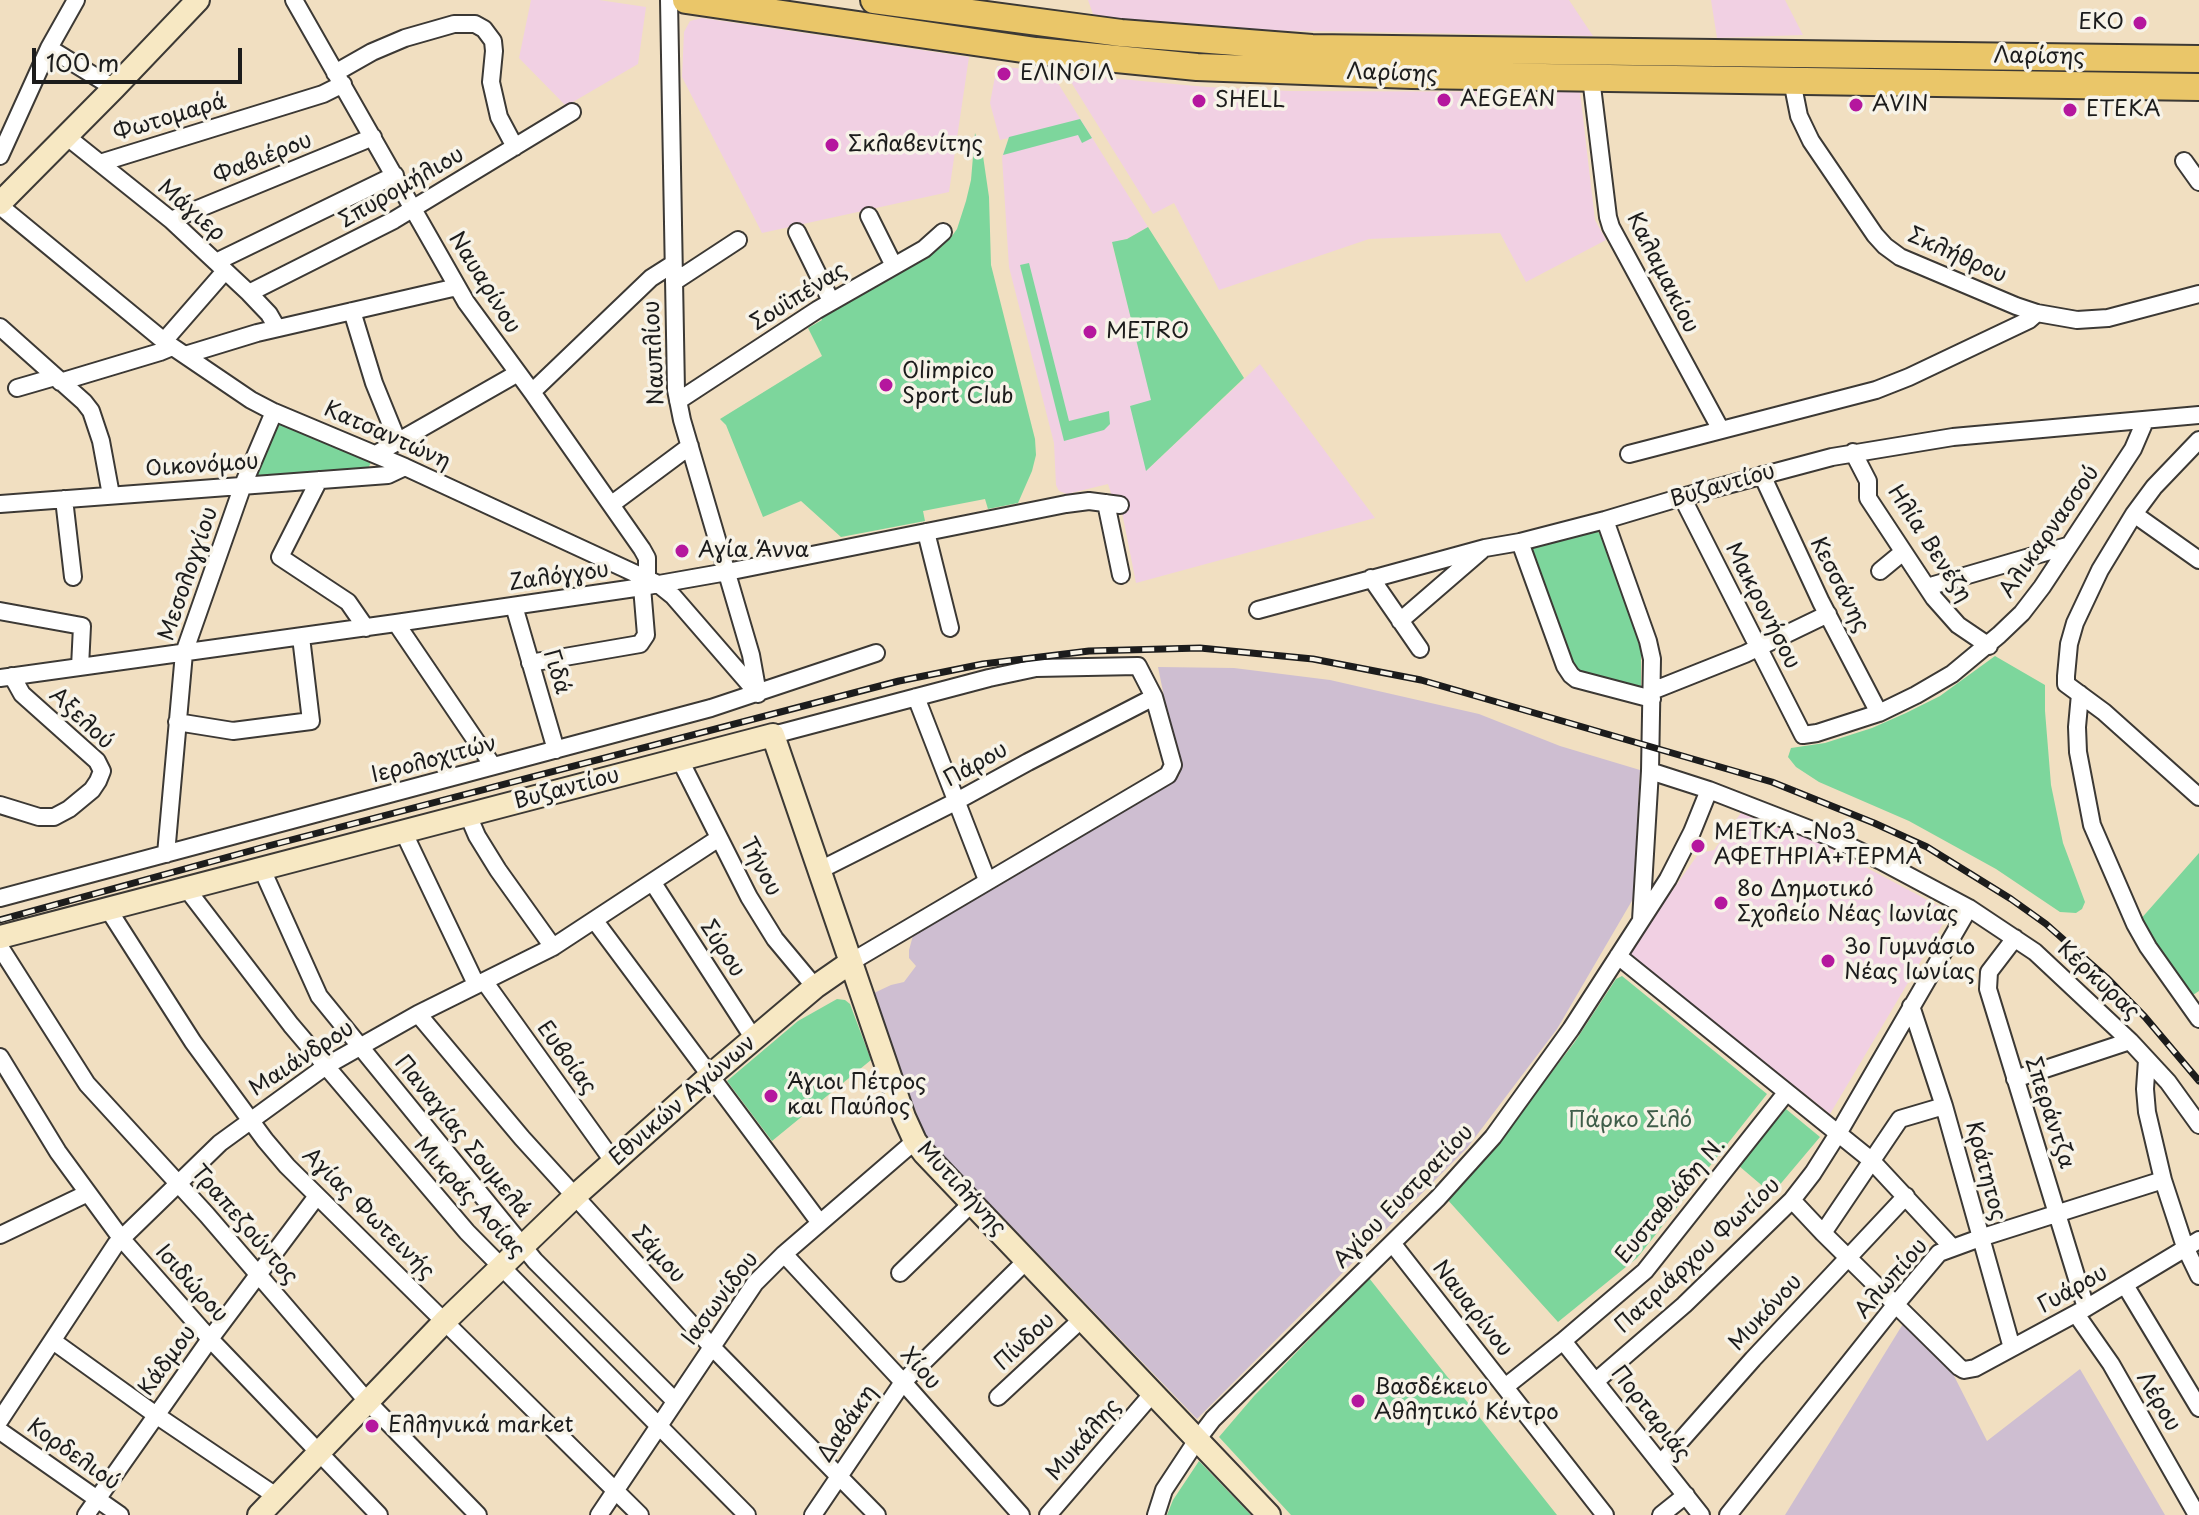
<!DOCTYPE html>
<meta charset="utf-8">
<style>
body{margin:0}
#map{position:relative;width:2199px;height:1515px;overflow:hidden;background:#f1dfc1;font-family:"Playpen Sans",sans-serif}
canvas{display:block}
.scale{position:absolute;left:32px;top:48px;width:210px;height:36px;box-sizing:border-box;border:4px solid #1c1c1c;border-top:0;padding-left:10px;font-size:24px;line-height:28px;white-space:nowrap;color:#1c1c1c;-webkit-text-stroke:6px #f7f3e8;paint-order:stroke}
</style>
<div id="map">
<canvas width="2199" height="1515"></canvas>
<div class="scale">100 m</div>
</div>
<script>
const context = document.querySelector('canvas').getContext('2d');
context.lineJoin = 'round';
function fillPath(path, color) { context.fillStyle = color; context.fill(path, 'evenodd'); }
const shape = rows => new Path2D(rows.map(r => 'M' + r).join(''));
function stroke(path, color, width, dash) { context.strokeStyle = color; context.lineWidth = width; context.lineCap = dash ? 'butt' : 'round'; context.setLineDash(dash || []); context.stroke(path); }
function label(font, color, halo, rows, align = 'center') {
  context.font = font + ' "Playpen Sans",sans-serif'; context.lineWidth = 7; context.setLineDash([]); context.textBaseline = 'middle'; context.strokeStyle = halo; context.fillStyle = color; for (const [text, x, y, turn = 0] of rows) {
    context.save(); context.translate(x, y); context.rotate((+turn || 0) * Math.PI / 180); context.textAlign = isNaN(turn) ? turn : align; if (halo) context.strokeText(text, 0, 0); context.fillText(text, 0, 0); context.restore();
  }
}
fillPath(shape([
 [531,0,599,0,646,7,638,64,566,106,519,58],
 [1088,0,1569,0,1593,36,1246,30,1094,17],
 [1711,0,1785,0,1803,35,1717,38],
 [702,18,969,57,949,192,762,233,682,77,684,32,690,21],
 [997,66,1051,72,1148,227,1127,239,1112,243,1152,401,1131,406,1147,470,1260,364,1375,518,1136,583,1119,497,1112,496,1108,484,1067,494,1059,491,1056,485,1054,443,1009,267,1002,157,1009,138,1000,140,990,103],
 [1066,74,1207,87,1291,91,1580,92,1595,220,1606,240,1526,282,1500,233,1369,239,1219,290,1174,203,1153,214],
 [1741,813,1822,844,1950,912,1830,1114,1628,953,1699,853,1714,850]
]), '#f1d0e3');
fillPath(shape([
 [1158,667,1234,668,1330,680,1479,714,1560,746,1640,770,1633,899,1557,1029,1467,1148,1197,1419,924,1135,874,993,891,985,904,982,916,966,909,958,909,950,914,932,1180,775],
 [1906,1319,1946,1360,1987,1441,2080,1369,2165,1515,1785,1515]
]), '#cebed1');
fillPath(shape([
 [1080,119,1092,138,1082,143,1078,135,1003,155,1009,137],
 [975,133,983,156,989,197,991,265,1035,439,1036,455,1032,471,1018,503,988,509,985,499,923,511,925,521,841,537,801,501,763,517,726,425,720,419,822,356,808,328,822,320,819,316,942,246,952,236,957,229,966,201,971,180],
 [1148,227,1244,378,1146,471,1130,406,1151,400,1112,242,1127,239],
 [1029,263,1069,421,1109,411,1110,424,1104,430,1064,441,1020,265],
 [276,422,371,462,368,469,254,476],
 [1595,529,1602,536,1641,647,1641,689,1574,672,1531,560,1532,546],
 [1995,656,2045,685,2045,711,2051,785,2063,843,2085,902,2082,909,2076,913,2060,912,1996,869,1909,821,1819,782,1796,767,1788,757,1791,748,1825,743,1872,728,1906,713,1940,696],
 [2199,853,2199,991,2193,995,2197,1002,2139,921],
 [1622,976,1767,1094,1637,1258,1558,1322,1446,1198,1485,1159,1574,1043,1616,979],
 [837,999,845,1000,850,1004,871,1060,772,1141,727,1081,798,1021],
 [1786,1109,1820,1137,1772,1194,1739,1166],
 [1369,1278,1557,1515,1291,1515,1219,1437,1254,1396],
 [1199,1461,1251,1515,1167,1515,1173,1500]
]), '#7dd69c');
const street = shape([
 [294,0,466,302,532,392,642,549,647,558,647,579],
 [669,0,676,390,682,420,751,655,758,694],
 [49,48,114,88],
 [335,73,372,52,405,38,454,24,475,24,484,29,493,41,494,51,491,82,499,117,515,147],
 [1591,78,1608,217,1611,227,1721,430],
 [1792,81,1799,116,1811,141,1875,235,1885,246,1900,257,2016,306,2037,313,2077,320,2108,318,2199,294],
 [66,136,171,220,249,293,269,314,277,328],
 [0,156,49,48,76,0],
 [2184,161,2199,182],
 [100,163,323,94,343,84],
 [0,206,164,341,251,400,274,412,405,467,658,584,673,596,758,694],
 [869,216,894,266],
 [171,220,373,137],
 [797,232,831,301],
 [216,262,395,175],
 [674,282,738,240],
 [249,293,394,220,572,112],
 [352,311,374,383,398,442],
 [0,327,84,402,91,411,101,441,111,495],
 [164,341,225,271],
 [185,355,257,333,457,287],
 [60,382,160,352,172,347],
 [17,388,55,377],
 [532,392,651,278,673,264],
 [678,401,817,310,924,249,943,232],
 [2199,440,2154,487,2134,514,2100,570,2075,623,2069,644,2066,676,2066,684,2104,712,2199,797],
 [1853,452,1868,481,1868,498,1934,598,1958,625,1989,646],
 [376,454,518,373],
 [1629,454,1876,390,1909,377,2029,320,2037,313],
 [1762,475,1821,602,1879,713],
 [319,480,280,557,348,602,366,628],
 [1682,497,1803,735,1817,733,1879,713,1916,695,1952,674,1999,635,2022,613,2042,587,2133,449,2145,421],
 [64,499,73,577],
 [1106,503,1121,575],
 [0,504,388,475,405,467],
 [612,504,690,446],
 [2134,514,2199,560],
 [1605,520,1648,641,1652,659,1650,771,1641,920],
 [926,532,950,628],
 [1520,542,1565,666,1571,675,1576,679,1652,699],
 [1880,571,1903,552],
 [1371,578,1420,649],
 [1927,587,2067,546],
 [514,606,556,750],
 [1258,610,1485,548,1520,542,1605,520,1682,497,1832,457,1953,437,2199,415],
 [0,611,82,626,80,667],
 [1400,621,1481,551],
 [396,623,493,766],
 [530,663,640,644,646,635,642,587],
 [0,678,396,623,642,587,727,572,1066,504,1089,501,1120,505],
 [1652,691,1745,654,1828,614],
 [2080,694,2077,727,2078,752,2092,825,2135,924,2148,947,2199,1019],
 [916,697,987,880],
 [177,722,233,731,311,721,301,637],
 [773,735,989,678,1036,668,1138,666,1154,697,1173,765,1168,775,851,962],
 [679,758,749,897,775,939,815,987],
 [1650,771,1709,790,1830,837,1881,861,1969,908,2035,952,2130,1041,2168,1082,2199,1125],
 [0,805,39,817,54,817,69,809,92,790,98,781,102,771,97,761,22,694,12,676],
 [468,815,477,836,498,870,553,947],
 [403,831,476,984],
 [166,854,184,653,243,485,274,412],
 [261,867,319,996,535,1261,675,1401],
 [820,870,955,802,1028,762,1154,697],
 [653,883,754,1039],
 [186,888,291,1025,467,1232,747,1515],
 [0,898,711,708,876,653],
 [108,909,193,1042,265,1140,287,1166,640,1515],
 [595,921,820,1223],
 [2015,938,1989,972,1988,989,2086,1308],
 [0,947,87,1084,207,1215,367,1401,478,1515],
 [1618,956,1871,1160,1952,1247],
 [484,981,613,1161],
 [1911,1006,1944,1106,2012,1348],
 [418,1014,522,1138,712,1347,877,1515],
 [0,1057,58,1152,121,1238,210,1339,379,1515],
 [2147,1060,2145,1089,2147,1112,2163,1180,2185,1247,2199,1276],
 [2015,1079,2130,1041],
 [1792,1200,1823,1233,1959,1367,1964,1370,1975,1368,2086,1308,2199,1240],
 [1823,1233,1900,1119,1944,1106],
 [0,1235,88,1193],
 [1392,1243,1605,1515],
 [784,1254,903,1382,1021,1515],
 [900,1273,972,1203],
 [2125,1285,2199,1408],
 [2076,1314,2111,1364,2197,1515],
 [53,1341,156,1415,276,1496],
 [1563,1341,1701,1515],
 [1596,1381,1684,1305,1792,1200,1813,1173,1839,1132,1969,908],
 [1505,1387,1563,1341,1645,1271,1786,1093],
 [998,1397,1083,1318],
 [0,1420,116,1244,220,1143,326,1066,418,1014,553,947,719,838],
 [0,1431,120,1515],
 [1661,1463,1753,1359,1906,1196],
 [86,1515,210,1339,317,1196],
 [599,1515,755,1283,784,1254,915,1141],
 [813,1515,903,1382,1027,1260],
 [1048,1515,1153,1393],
 [1156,1515,1164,1490,1197,1440,1213,1419,1438,1198,1493,1137,1571,1029,1668,879,1692,832,1709,790],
 [1661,1515,1686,1495],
 [1728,1515,1896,1304,1939,1253,1980,1238,2163,1180]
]);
const secondary = shape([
 [0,203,114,88,198,0],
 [0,937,773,735,904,1117,915,1141,924,1153,1269,1515],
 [259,1515,444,1322,575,1196,711,1075,815,987,851,962]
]);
const primary = shape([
 [686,0,1036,51,1197,67,1412,75,2199,87],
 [874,0,1121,33,1312,48,2199,59]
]);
stroke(street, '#3c3935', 20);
stroke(secondary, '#3c3935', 26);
stroke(primary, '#3c3935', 30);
stroke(street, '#fff', 16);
stroke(secondary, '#f7e8c3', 22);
stroke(primary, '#eac669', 26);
const rail = shape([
 [0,920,268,846,899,681,983,664,1089,651,1200,648,1313,659,1421,680,1772,782,1874,823,1927,847,2011,899,2046,924,2107,978,2145,1017,2199,1081]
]);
stroke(rail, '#1c1c1c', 7);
stroke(rail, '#f7f3e8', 4, [12]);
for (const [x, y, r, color] of [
 [2140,23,8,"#b5179e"],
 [1004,74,8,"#b5179e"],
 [1444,100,8,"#b5179e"],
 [1199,101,8,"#b5179e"],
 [1856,105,8,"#b5179e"],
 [2070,110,8,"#b5179e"],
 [832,145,8,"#b5179e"],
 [1090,332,8,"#b5179e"],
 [886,385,8,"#b5179e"],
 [682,551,8,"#b5179e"],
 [1698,846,8,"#b5179e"],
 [1721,903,8,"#b5179e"],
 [1828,961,8,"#b5179e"],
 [771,1096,8,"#b5179e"],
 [1358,1401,8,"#b5179e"],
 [372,1426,8,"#b5179e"]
]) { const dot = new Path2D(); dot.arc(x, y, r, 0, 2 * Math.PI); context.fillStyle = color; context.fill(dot); stroke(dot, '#f7f3e8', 3); }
label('22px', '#1c1c1c', '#f7f3e8', [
 ["EKO",2124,23,"right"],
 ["ΕΛΙΝΟΙΛ",1020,74],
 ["AEGEAN",1460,100],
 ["SHELL",1215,101],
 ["AVIN",1872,105],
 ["ΕΤΕΚΑ",2086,110],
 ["Σκλαβενίτης",848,145],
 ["METRO",1106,332],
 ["Olimpico",902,372],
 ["Sport Club",902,397],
 ["Αγία Άννα",698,551],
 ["ΜΕΤΚΑ -Νο3",1714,833],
 ["ΑΦΕΤΗΡΙΑ+ΤΕΡΜΑ",1714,858],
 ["8ο Δημοτικό",1737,890],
 ["Σχολείο Νέας Ιωνίας",1737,915],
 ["3ο Γυμνάσιο",1844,948],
 ["Νέας Ιωνίας",1844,973],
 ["Άγιοι Πέτρος",787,1083],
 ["και Παύλος",787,1108],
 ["Βασδέκειο",1374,1388],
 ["Αθλητικό Κέντρο",1374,1413],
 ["Ελληνικά market",388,1426]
], 'left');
label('22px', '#1c1c1c', '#f7f3e8', [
 ["Λαρίσης",2039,57,1],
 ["Λαρίσης",1392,74,2],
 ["Φωτομαρά",170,118,-17],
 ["Φαβιέρου",263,159,-22],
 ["Σπυρομήλιου",402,188,-30],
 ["Μάγιερ",191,211,41],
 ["Σκλήθρου",1957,256,24],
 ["Καλαμακίου",1662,273,63],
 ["Ναυαρίνου",484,283,58],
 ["Σουϊπένας",799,297,-32],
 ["Ναυπλίου",655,353,-93],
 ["Κατσαντώνη",387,436,24],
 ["Οικονόμου",202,466,-4],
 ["Βυζαντίου",1723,486,-16],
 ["Αλικαρνασσού",2050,532,-55],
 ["Ηλία Βενέζη",1929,544,57],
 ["Μεσολογγίου",189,574,-71],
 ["Ζαλόγγου",559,577,-8],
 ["Κεσσάνης",1839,585,63],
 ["Μακρονήσου",1762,606,63],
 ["Γιδά",556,672,73],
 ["Αξελού",81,719,43],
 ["Ιερολοχιτών",434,760,-15],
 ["Πάρου",976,765,-29],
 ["Βυζαντίου",567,789,-15],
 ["Τήνου",760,867,62],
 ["Σύρου",722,949,57],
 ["Κέρκυρας",2098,981,43],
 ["Ευβοίας",566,1058,54],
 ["Μαιάνδρου",302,1059,-33],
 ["Εθνικών Αγώνων",683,1101,-41],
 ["Σπεράντζα",2049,1113,72],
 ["Παναγίας Σουμελά",462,1137,51],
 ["Κράτητος",1985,1171,75],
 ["Μυτιλήνης",961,1189,47],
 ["Αγίου Ευστρατίου",1404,1197,-46],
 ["Μικράς Ασίας",469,1198,48],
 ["Ευσταθιάδη Ν.",1671,1201,-50],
 ["Αγίας Φωτεινής",368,1214,45],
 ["Τραπεζούντος",244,1225,49],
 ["Σάμου",658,1255,48],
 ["Πατριάρχου Φωτίου",1698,1256,-43],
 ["Αλωπίου",1892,1279,-49],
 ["Ισιδώρου",191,1284,48],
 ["Γυάρου",2073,1290,-29],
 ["Ιασωνίδου",721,1299,-53],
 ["Ναυαρίνου",1472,1309,52],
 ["Μυκόνου",1766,1313,-47],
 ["Πίνδου",1025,1342,-43],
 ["Κάδμου",168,1361,-54],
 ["Χίου",920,1369,48],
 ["Λέρου",2158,1402,60],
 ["Πορταριάς",1650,1414,52],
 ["Δαβάκη",848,1424,-56],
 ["Μυκάλης",1084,1440,-49],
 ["Κορδελιού",73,1455,35]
]);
label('22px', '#3e5d49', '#f7f3e8', [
 ["Πάρκο Σιλό",1630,1121]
]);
</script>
